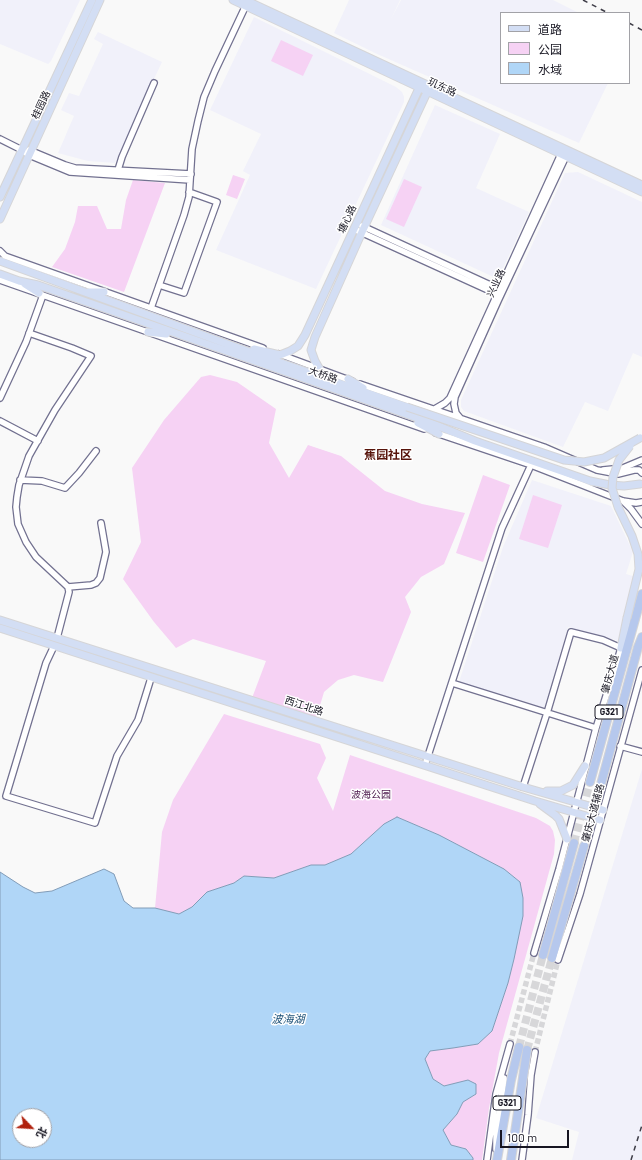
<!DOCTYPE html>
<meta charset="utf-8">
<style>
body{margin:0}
#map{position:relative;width:642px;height:1160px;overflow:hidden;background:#f9f9f9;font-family:Barlow,"Noto Sans SC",sans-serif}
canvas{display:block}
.legend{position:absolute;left:500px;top:12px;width:130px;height:72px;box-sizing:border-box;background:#fff;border:1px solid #a2a2a7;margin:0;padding:5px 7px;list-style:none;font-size:12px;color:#171622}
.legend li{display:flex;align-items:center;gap:8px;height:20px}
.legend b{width:20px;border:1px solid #a2a2a7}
.north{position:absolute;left:12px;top:1108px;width:40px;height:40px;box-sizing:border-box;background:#fff;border:1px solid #a2a2a7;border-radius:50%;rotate:115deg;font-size:11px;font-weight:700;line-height:16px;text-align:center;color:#171622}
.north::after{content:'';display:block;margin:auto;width:14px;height:18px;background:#b0210d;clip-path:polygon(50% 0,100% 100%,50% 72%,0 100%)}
.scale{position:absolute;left:500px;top:1130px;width:69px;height:18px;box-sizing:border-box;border:2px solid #171622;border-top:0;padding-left:5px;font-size:12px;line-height:14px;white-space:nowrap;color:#171622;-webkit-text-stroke:3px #fff;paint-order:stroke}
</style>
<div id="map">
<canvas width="642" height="1160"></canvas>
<ul class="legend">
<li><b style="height:5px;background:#d3def4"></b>道路</li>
<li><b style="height:11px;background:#f6d2f4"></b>公园</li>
<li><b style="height:11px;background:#b0d6f7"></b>水域</li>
</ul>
<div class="north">北</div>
<div class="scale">100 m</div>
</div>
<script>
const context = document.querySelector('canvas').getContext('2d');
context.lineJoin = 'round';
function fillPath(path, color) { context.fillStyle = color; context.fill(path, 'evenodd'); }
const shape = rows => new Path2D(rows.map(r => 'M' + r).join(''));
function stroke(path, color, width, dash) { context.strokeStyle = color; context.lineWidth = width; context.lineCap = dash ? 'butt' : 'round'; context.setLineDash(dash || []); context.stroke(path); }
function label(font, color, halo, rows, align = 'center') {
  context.font = font + ' Barlow,"Noto Sans SC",sans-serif'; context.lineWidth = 3; context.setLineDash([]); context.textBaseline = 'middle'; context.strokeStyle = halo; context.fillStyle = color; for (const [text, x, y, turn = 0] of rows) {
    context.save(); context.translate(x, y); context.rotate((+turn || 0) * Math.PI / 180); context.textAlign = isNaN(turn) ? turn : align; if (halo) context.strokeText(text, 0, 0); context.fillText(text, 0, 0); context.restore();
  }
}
fillPath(shape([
 [0,0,80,0,51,61,48,64,0,44],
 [349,0,400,0,391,19,401,0,553,0,579,13,501,13,501,83,608,83,579,143,375,53,334,33],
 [254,17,396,87,402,92,404,97,404,102,316,289,216,250,250,175,243,171,261,134,210,110],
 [98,32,162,62,115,163,88,161,58,153,74,116,61,110,69,93,79,96,103,44,94,39],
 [435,105,500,134,476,188,529,212,498,279,381,225],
 [578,172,642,202,642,357,633,353,608,411,585,402,563,447,464,411,461,407,461,400,565,173],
 [532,480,611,506,633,552,626,574,636,577,619,641,568,627,544,708,459,682,503,547],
 [642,769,642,1160,572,1160,579,1132,536,1118]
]), '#f1f1fa');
fillPath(shape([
 [281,40,313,55,303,76,271,61],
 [233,175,245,179,237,199,226,195],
 [404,179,422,187,404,227,386,219],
 [133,180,165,183,124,292,52,267,65,249,75,222,78,206,97,206,107,229,121,229,126,200],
 [210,375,237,382,276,409,269,443,289,478,308,445,341,456,385,491,422,504,465,513,444,564,421,577,405,597,411,612,383,682,354,675,338,680,324,692,316,719,252,698,266,661,193,639,176,648,154,622,123,579,141,542,132,468,164,420,201,377],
 [483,475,510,485,483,562,456,553],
 [533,495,562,505,548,548,519,539],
 [224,714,320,744,326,758,317,778,333,811,350,755,536,818,550,826,553,831,555,840,554,854,499,1053,489,1108,482,1160,473,1160,473,1158,466,1149,451,1145,443,1130,457,1114,463,1102,476,1094,468,1080,444,1086,433,1079,425,1059,430,1051,453,1048,478,1044,492,1031,508,983,514,959,520,882,504,869,439,835,397,817,384,824,351,854,325,865,311,865,274,878,244,876,234,883,207,892,192,907,179,914,155,908,162,832,173,800]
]), '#f6d2f4');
const water = shape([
 [397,817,439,835,504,869,520,882,523,898,523,916,514,959,508,983,492,1031,478,1044,453,1048,430,1051,425,1059,433,1079,444,1086,468,1080,476,1084,476,1094,463,1102,457,1114,443,1130,451,1145,466,1149,473,1158,473,1160,0,1160,0,872,23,887,35,893,52,891,104,869,114,874,124,901,133,908,155,908,179,914,192,907,207,892,234,883,244,876,274,878,311,865,325,865,351,854,384,824,397,817],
 [20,1116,44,1116,44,1140,20,1140,20,1116]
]);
fillPath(water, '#b0d6f7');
stroke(water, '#829cb7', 1);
stroke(shape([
 [510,1044,534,953],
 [535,1052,558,960]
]), '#d7d7d9', 5.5, [5.5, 3]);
stroke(shape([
 [574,843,590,782],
 [584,846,601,784],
 [519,1047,543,955],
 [527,1050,552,958]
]), '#d7d7d9', 8, [8, 4]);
const minor = shape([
 [0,139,22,150,29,155,70,172,190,180],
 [29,150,65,165,75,168,191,174],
 [118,170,122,157,154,83],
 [362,226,501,290],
 [354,229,499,295],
 [0,251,5,256,263,348],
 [0,280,424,429],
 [159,285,184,293,217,202,189,192],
 [151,308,184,215,189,197,192,149,198,121,204,97,215,71,247,3],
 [29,333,72,348,91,356,55,410,29,456,19,485,17,497,16,507,18,524,26,542,36,557,68,587,69,592,57,638],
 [279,354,352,381],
 [360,384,544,447,597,470,618,474,634,470,639,470,642,473],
 [0,398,26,342,43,295],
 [433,410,445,403,450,398,561,154],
 [461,419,456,413,454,404,455,397,498,301,566,156],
 [0,421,38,441],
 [436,433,531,465,623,501,636,503,642,502],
 [603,470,623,468,642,460],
 [20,480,42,481,65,488,79,473,96,451],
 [623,501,631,509,642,524],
 [68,587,91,585,96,583,100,578,106,552,101,523],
 [54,646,46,663,6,796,95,823,117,756,138,720,151,678],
 [452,683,596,728],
 [620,746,642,752],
 [425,765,502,528,531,465],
 [523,787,547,713,571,632,603,640,621,648],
 [534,953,559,869,596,728,622,645],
 [558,960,580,894,642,670],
 [496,1149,496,1134,504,1078],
 [487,1160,496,1094,510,1044],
 [522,1160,528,1115,531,1075,535,1052]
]);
const major = shape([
 [233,0,642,192],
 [245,0,642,185],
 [0,197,92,0],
 [0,219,100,0],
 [0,261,230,345,407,407],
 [0,274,19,281,38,285,426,421,475,441,590,481,610,485,624,486,640,484],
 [25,284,39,293],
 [89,292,104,292],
 [148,332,166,334],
 [254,349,280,355,290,351,298,346,305,335,421,84],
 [319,368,315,361,311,350,315,337,362,232,429,88],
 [348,379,363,388],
 [418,423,439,434],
 [0,620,523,787,603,810],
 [0,628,535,801,600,820],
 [621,648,627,618],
 [547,791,561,791,573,785,585,766],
 [540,804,555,815,559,819,567,839]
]);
const highway = shape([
 [590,782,642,594],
 [601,784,638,647,642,637],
 [543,955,574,843],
 [552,958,584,846],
 [497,1160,511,1080,519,1047],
 [511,1160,527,1050]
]);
stroke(minor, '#727190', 8);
stroke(major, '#d5d5d7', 9);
stroke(highway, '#d5d5d7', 10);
stroke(minor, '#fff', 5.5);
stroke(major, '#d3def4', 7);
stroke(highway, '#b6c8ed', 8);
stroke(shape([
 [583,0,608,13],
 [629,23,642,30],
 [631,1160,642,1125]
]), '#3e3d47', 1.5, [5, 5]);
const majorBridge = shape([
 [407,407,564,460,584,462,604,458,640,438],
 [627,618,639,569,638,554,632,536,618,507,612,488,613,477,619,460,630,446]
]);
stroke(majorBridge, '#d5d5d7', 9, []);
stroke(majorBridge, '#d3def4', 7);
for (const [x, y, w] of [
 [609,712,28],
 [507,1103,28]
]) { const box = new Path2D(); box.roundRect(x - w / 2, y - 7, w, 14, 3); context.fillStyle = '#fff'; context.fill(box); stroke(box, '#171622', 1); }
label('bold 9px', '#171622', null, [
 ["G321",609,712],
 ["G321",507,1103]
]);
label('10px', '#171622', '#fff', [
 ["玑东路",442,87,25],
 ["桂园路",41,105,-65],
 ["塘心路",347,219,-65],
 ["兴业路",496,283,-65],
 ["大桥路",323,375,19],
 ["肇庆大道",610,674,-75],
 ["西江北路",304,706,18],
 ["肇庆大道辅路",593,813,-75]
]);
label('10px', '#4b174b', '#fff', [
 ["波海公园",371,795]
]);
label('italic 11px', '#1b5077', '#fff', [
 ["波海湖",288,1019]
]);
label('bold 12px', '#57140b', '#fff', [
 ["蕉园社区",388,455]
]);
</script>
